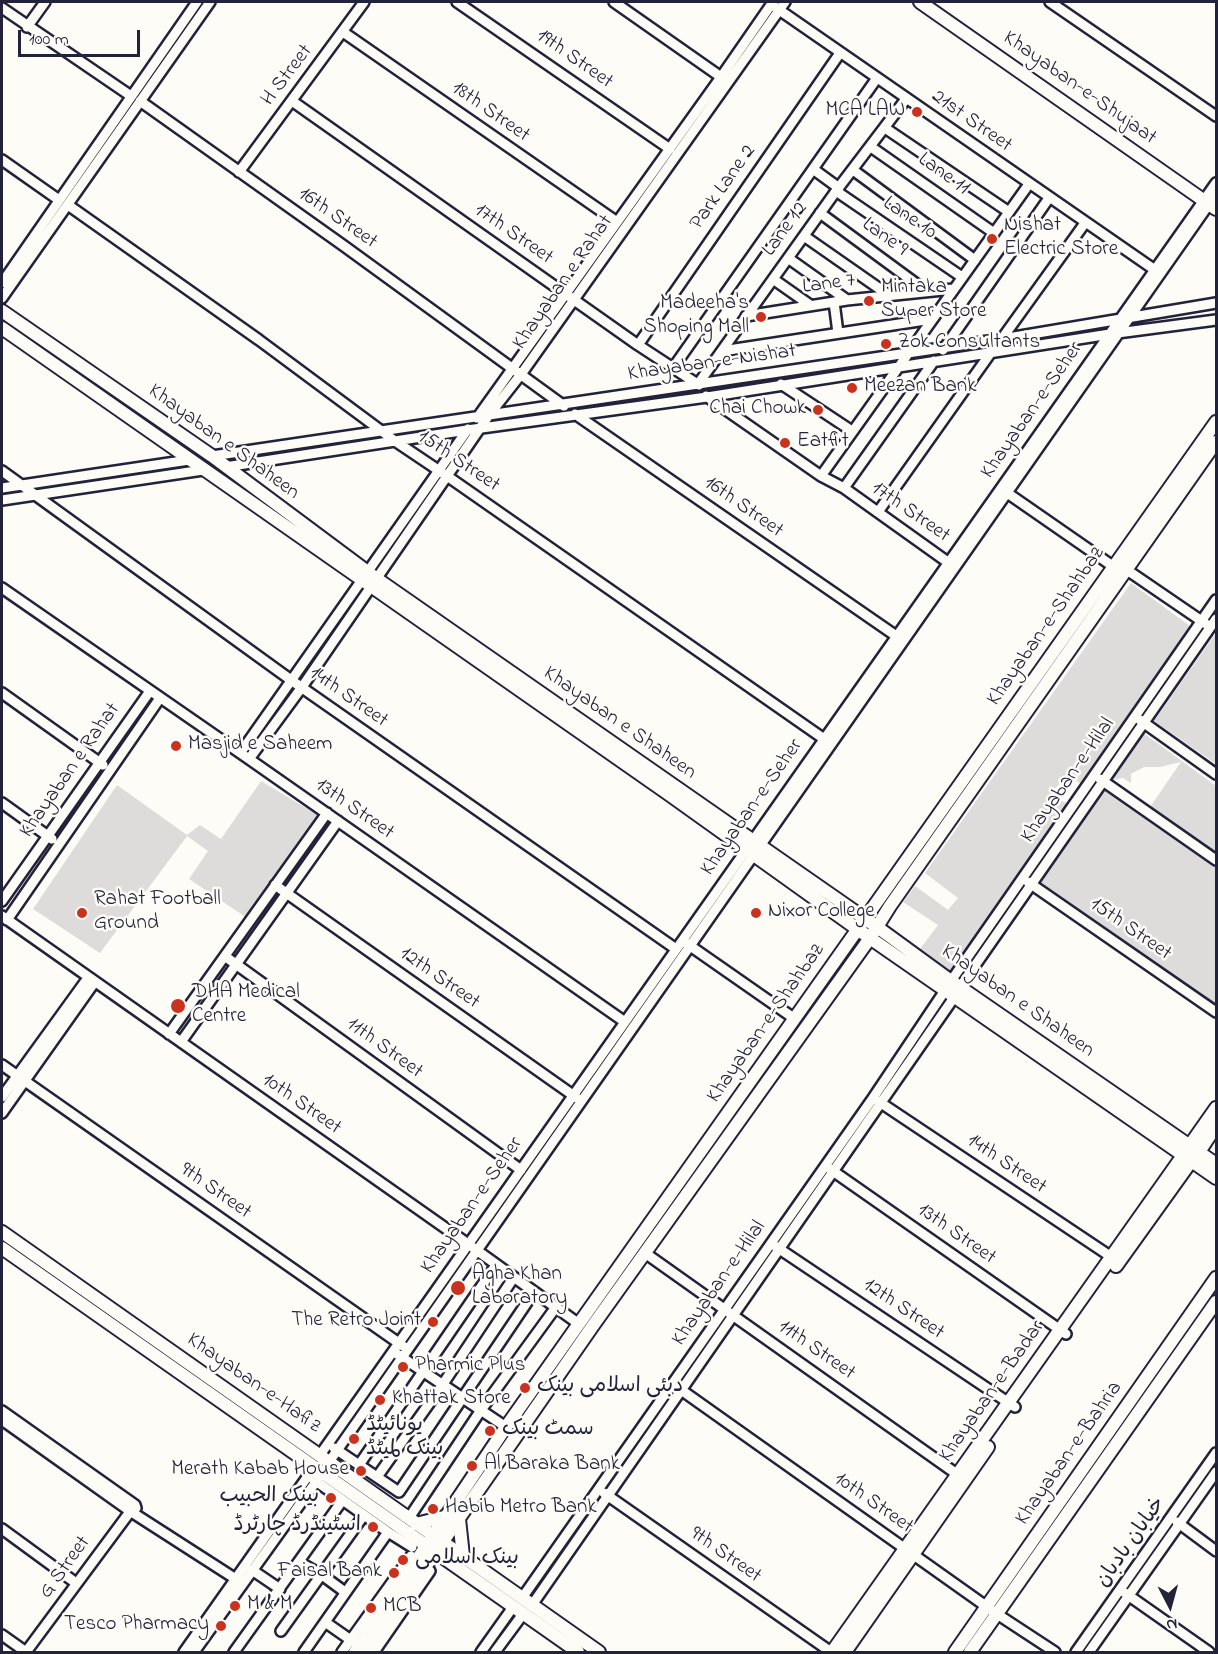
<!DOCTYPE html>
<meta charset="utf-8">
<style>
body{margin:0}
#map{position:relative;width:1218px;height:1654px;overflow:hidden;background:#fdfcf7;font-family:"Indie Flower",sans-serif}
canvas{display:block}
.frame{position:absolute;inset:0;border:3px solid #22223b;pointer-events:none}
.north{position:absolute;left:1140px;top:1576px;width:60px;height:60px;-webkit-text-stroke:4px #fdfcf7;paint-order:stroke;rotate:174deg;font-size:16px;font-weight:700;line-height:24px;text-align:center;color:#22223b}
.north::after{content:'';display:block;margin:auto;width:21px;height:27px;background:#22223b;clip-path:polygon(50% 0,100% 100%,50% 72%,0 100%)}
.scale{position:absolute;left:18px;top:30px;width:122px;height:27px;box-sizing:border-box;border:3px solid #22223b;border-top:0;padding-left:8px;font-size:18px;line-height:21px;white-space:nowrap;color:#22223b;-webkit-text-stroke:4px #fdfcf7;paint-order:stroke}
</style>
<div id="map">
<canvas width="1218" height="1654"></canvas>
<div class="frame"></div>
<div class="north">N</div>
<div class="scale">100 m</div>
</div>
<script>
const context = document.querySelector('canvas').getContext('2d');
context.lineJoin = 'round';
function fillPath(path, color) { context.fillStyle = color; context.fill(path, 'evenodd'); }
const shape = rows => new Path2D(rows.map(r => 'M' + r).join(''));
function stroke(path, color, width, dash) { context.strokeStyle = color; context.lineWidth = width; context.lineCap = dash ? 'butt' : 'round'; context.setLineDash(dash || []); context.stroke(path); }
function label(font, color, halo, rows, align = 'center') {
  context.font = font + ' "Indie Flower","Playpen Sans Arabic",sans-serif'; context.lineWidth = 5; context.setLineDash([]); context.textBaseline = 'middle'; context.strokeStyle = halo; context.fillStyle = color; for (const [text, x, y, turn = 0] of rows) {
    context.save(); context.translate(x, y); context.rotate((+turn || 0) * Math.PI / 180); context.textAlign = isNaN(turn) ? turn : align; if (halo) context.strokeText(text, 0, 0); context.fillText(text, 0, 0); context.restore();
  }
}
fillPath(shape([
 [1131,583,1190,626,1190,632,1084,786,1069,776,1054,789,1052,798,1067,803,1068,811,950,978,917,953,938,925,903,902,915,886,948,910,958,898,925,873],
 [1216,633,1216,764,1154,721],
 [1142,732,1216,786,1216,856,1148,810,1181,762,1160,767,1144,767,1131,774,1131,783,1123,778,1106,781],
 [261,781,321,817,247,918,189,879,208,851,187,836,100,953,33,909,117,785,187,835,200,825,221,839],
 [1105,790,1216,868,1216,1008,1035,884]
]), '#dddcdb');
const minor = shape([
 [457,2,670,149],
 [614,2,721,77],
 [1050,2,1216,116],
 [775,7,1155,270],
 [2,8,131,96],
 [27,27,45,2],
 [343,32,617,222],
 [140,101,344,246,564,406],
 [292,101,638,345,699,385],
 [885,128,1009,212],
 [871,147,994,233],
 [2,160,59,200],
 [813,169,839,188],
 [853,170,975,260],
 [239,172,364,2],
 [836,191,962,277],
 [68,205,259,340,395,441,447,476,827,741],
 [820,213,926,291],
 [804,236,890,296],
 [788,258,847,300],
 [773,279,810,305],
 [2,283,197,2],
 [2,298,210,2],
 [834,302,838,333],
 [746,316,847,300,953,289],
 [1001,340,1085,223],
 [638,345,840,53],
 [943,350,1049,198],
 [722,351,932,319],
 [673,368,877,78],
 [698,384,836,191,906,99],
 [781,384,852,431],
 [706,396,821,476,844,488,949,563],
 [575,414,902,640],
 [477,418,721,77,773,2],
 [212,456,1002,339,1216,303],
 [225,467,467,430,707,397,1110,334,1216,320],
 [2,471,291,680,676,949],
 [821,476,1029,184],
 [2,488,189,460],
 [844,488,934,361],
 [1003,490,1114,567],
 [2,500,203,470],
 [878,512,992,351],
 [1127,570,1206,624],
 [2,588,249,759,625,1022],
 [2,693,103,765],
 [1140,720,1216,774],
 [241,752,468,429],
 [249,759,302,687,489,415,522,373,785,2],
 [1100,779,1216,860],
 [2,803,52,839],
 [1028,882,1216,1012],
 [275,885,577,1098],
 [2,901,150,691],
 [2,916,468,1244,579,1324],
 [7,920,160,698],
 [686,943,795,1019],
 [226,957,521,1170],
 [951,981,1216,600],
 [960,987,1216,619],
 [169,1034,327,813],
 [181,1042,338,821],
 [2,1065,403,1346],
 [2,1097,88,978],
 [878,1101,1116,1260],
 [2,1113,94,983],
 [830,1169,1066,1334],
 [775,1246,1015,1407],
 [645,1253,961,1477],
 [397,1354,506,1427],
 [677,1387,997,1614,1055,1652],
 [2,1411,135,1505,136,1508],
 [2,1420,130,1511,242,1583],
 [334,1448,399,1492,534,1292],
 [320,1455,1216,183],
 [329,1462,1216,194],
 [359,1465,496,1265],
 [377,1477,443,1384,514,1277],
 [313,1479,388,1532,412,1547],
 [604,1493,831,1652],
 [409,1518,481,1410,556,1307],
 [1177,1522,1216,1551],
 [2,1529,76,1583],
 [299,1562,322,1575,345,1592],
 [252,1570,280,1589],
 [1125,1593,1209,1652],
 [522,1598,873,1098,946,989],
 [532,1605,955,996],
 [325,1622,355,1643],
 [281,1631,364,1515],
 [2,1635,26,1652],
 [26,1652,135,1505],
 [184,1652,315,1466],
 [194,1652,323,1472],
 [234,1652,342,1501],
 [304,1652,388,1532],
 [342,1652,411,1556],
 [374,1652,430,1571],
 [481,1652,513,1607],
 [495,1652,523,1614],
 [1076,1652,1216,1453],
 [1089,1652,1216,1472]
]);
const major = shape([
 [920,2,1216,209],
 [2,311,212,456,377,579,877,927,951,981,1216,1164],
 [2,328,670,795,870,938,1216,1178],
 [1190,1145,1216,1108],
 [1199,1152,1216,1126],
 [2,1232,599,1652],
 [2,1248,578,1652],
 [1116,1266,1192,1160],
 [459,1519,463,1556],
 [416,1524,448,1516],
 [355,1652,506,1427,1216,422],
 [366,1652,594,1324,870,938,890,906,1216,442],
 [832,1652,1184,1154],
 [845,1652,988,1447],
 [955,1652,1216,1278],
 [970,1652,1216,1302]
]);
stroke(minor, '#22223b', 14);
stroke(major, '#22223b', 16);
stroke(minor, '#fdfcf7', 9);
stroke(major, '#fdfcf7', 12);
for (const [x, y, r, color] of [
 [917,112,6,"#c8321e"],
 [992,239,6,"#c8321e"],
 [869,301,6,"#c8321e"],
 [761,317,6,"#c8321e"],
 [886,344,6,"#c8321e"],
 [852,388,6,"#c8321e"],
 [818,410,6,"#c8321e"],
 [785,443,6,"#c8321e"],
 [176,746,6,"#c8321e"],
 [82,913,6,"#c8321e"],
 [756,913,6,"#c8321e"],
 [178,1006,8,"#c8321e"],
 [458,1288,8,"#c8321e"],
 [433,1322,6,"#c8321e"],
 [403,1367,6,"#c8321e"],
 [525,1388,6,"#c8321e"],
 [380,1400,6,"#c8321e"],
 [490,1431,6,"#c8321e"],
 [354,1439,6,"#c8321e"],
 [472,1466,6,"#c8321e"],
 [361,1471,6,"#c8321e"],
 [331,1498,6,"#c8321e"],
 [433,1509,6,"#c8321e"],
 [373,1527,6,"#c8321e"],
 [403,1560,6,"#c8321e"],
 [394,1573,6,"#c8321e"],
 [235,1606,6,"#c8321e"],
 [371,1608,6,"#c8321e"],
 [221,1626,6,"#c8321e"]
]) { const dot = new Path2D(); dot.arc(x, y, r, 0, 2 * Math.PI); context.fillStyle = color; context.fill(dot); stroke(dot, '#fdfcf7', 2); }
label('21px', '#22223b', '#fdfcf7', [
 ["19th Street",574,60,35],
 ["H Street",288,76,-53],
 ["Khayaban-e-Shujaat",1079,89,35],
 ["18th Street",490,113,35],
 ["21st Street",971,122,35],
 ["Lane 11",943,175,35],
 ["Park Lane 2",724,188,-55],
 ["16th Street",337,219,35],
 ["Lane 10",909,219,34],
 ["Lane 12",786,230,-54],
 ["17th Street",513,235,35],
 ["Lane 9",884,238,36],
 ["Khayaban e Rahat",564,283,-55],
 ["Lane 7",829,285,-8],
 ["Khayaban-e-Nishat",712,364,-8],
 ["Khayaban-e-Seher",1033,411,-55],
 ["Khayaban e Shaheen",223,443,36],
 ["15th Street",458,462,34],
 ["16th Street",743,508,35],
 ["17th Street",910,513,35],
 ["Khayaban-e-Shahbaz",1047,627,-55],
 ["14th Street",348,698,35],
 ["Khayaban e Shaheen",619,724,35],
 ["Khayaban e Rahat",71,771,-55],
 ["Khayaban-e-Hilal",1069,781,-55],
 ["Khayaban-e-Seher",753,808,-55],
 ["13th Street",354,810,35],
 ["15th Street",1130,930,35],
 ["12th Street",439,979,35],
 ["Khayaban e Shaheen",1017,1002,35],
 ["Khayaban-e-Shahbaz",767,1024,-55],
 ["11th Street",384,1049,36],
 ["10th Street",301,1105,35],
 ["14th Street",1006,1165,34],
 ["9th Street",215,1192,35],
 ["Khayaban-e-Seher",473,1206,-55],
 ["13th Street",956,1235,35],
 ["Khayaban-e-Hilal",720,1284,-55],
 ["12th Street",903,1310,34],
 ["11th Street",816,1351,35],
 ["Khayaban-e-Hafiz",253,1384,35],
 ["Khayaban-e-Badar",993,1392,-55],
 ["Khayaban-e-Bahria",1070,1454,-55],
 ["10th Street",873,1504,35],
 ["خیابان بادبان",1132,1543,-55],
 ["9th Street",725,1556,35],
 ["G Street",66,1568,-54]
]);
label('21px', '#22223b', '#fdfcf7', [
 ["MCA LAW",905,112,"right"],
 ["Nishat",1004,227],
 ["Electric Store",1004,251],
 ["Mintaka",881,289],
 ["Super Store",881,313],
 ["Madeeha's",749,305,"right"],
 ["Shoping Mall",749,329,"right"],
 ["Zok Consultants",898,344],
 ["Meezan Bank",864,388],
 ["Chai Chowk",806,410,"right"],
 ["Eatfit",797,443],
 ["Masjid e Saheem",188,746],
 ["Rahat Football",94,901],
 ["Ground",94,925],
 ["Nixor College",768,913],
 ["DHA Medical",192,994],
 ["Centre",192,1018],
 ["Agha Khan",472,1276],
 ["Laboratory",472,1300],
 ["The Retro Joint",421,1322,"right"],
 ["Pharmic Plus",415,1367],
 ["دبئی اسلامی بینک",537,1388],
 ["Khattak Store",392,1400],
 ["یونائیٹڈ",366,1427],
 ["بینک لمیٹڈ",366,1451],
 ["سمٹ بینک",502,1431],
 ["Al Baraka Bank",484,1466],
 ["Merath Kabab House",349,1471,"right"],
 ["بينک الحبيب",319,1498,"right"],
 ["Habib Metro Bank",445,1509],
 ["اسٹینڈرڈ چارٹرڈ",361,1527,"right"],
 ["بینک اسلامی",415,1560],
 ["Faisal Bank",382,1573,"right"],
 ["M & M",247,1606],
 ["MCB",383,1608],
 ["Tesco Pharmacy",209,1626,"right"]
], 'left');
</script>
